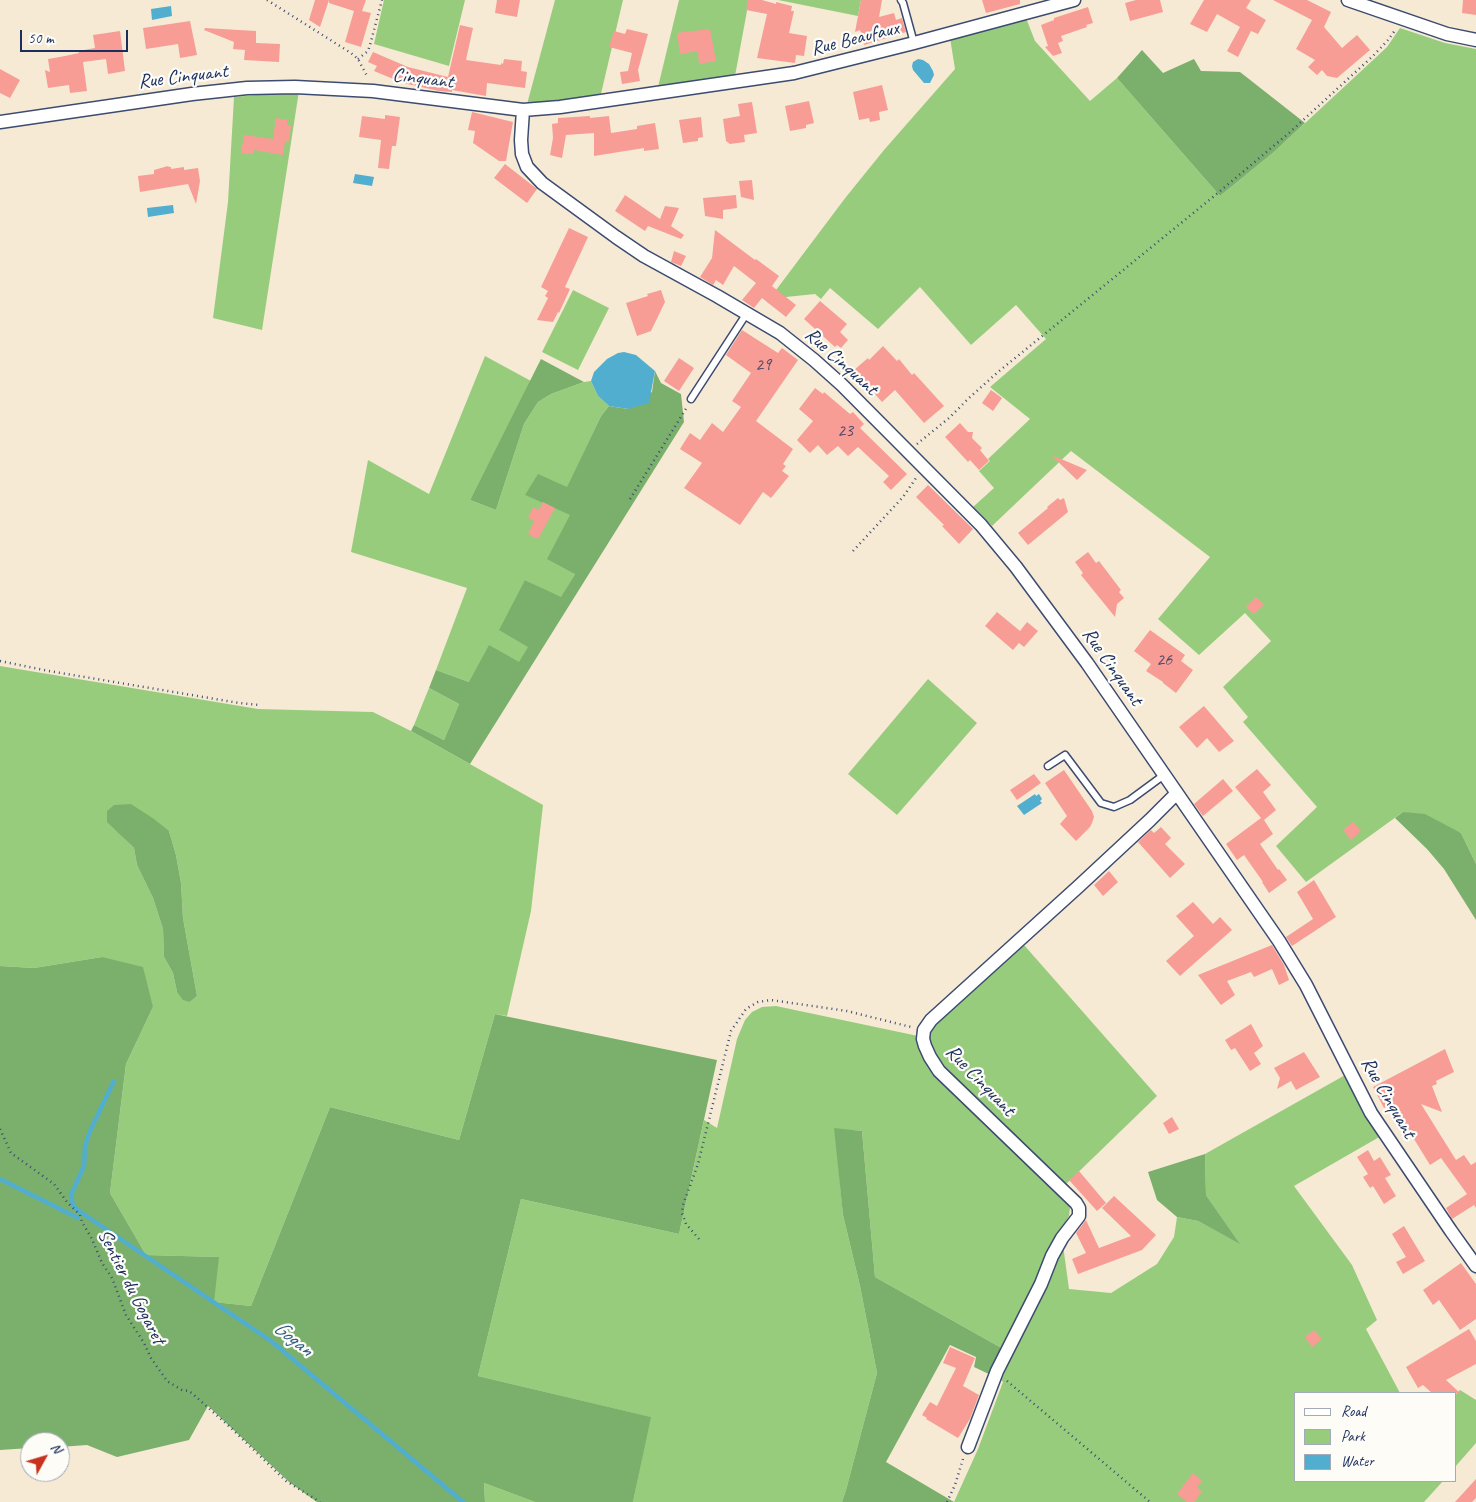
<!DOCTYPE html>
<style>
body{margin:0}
#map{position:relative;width:1476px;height:1502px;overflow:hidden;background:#f6ead5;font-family:Caveat,sans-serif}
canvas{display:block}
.legend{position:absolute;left:1294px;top:1392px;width:162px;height:90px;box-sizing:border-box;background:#fdfcf7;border:1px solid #a3aaba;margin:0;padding:6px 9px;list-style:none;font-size:15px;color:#1b2f5e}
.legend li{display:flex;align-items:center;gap:10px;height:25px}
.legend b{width:25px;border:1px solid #a3aaba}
.north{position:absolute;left:20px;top:1432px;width:50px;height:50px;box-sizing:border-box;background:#fdfcf7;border:1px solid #a3aaba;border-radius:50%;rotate:51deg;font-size:14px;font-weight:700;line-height:20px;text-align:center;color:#1b2f5e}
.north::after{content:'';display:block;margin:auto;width:18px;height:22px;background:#c8321e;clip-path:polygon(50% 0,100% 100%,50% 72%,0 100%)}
.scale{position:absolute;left:20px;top:30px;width:108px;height:22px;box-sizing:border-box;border:2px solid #1b2f5e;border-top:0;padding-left:6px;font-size:15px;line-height:18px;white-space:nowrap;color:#1b2f5e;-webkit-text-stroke:4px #fdfcf7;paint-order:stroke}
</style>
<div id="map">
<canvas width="1476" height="1502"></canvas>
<ul class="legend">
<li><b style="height:6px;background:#fff"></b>Road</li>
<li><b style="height:14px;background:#98cc7d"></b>Park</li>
<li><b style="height:14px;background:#51aecf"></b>Water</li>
</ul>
<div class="north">N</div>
<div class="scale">50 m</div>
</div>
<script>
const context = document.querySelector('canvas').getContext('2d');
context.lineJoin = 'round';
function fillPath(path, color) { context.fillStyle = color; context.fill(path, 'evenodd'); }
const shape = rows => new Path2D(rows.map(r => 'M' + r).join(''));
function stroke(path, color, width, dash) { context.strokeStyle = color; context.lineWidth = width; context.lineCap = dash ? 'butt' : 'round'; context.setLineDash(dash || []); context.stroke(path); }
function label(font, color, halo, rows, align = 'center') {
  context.font = font + ' Caveat,sans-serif'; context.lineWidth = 4.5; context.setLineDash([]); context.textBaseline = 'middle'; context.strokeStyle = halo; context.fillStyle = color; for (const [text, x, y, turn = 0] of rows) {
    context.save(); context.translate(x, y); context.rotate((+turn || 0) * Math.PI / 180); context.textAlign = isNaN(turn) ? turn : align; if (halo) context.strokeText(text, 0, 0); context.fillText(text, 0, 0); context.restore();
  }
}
fillPath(shape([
 [384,0,465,0,449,66,374,44],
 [555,0,623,0,600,98,526,108],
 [679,0,749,0,735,76,658,87],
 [778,0,861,0,858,16],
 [1026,18,1035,41,1090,101,1117,78,1220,196,1274,152,1387,47,1400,28,1445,43,1476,49,1476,864,1461,833,1403,812,1306,882,1276,846,1317,807,1243,722,1248,717,1223,687,1271,641,1245,613,1199,655,1158,619,1210,557,1071,451,992,526,973,507,994,488,979,471,990,461,988,459,1030,419,990,387,1046,339,1016,305,971,345,920,287,878,329,830,288,821,299,815,294,786,297,777,309,767,302,846,197,884,150,955,69,950,38],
 [299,91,262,330,213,318,228,202,234,97],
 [573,290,609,308,578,370,542,352],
 [485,356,531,381,470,500,496,510,524,424,538,402,551,394,584,382,591,381,598,396,609,406,601,416,567,488,526,495,571,515,575,574,561,598,525,580,529,647,519,663,469,682,436,670,467,588,351,552,368,460,429,494],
 [0,666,258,709,373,712,411,731,543,805,531,911,507,1016,495,1014,459,1140,330,1107,251,1306,213,1302,218,1257,146,1255,110,1193,126,1064,153,1007,102,957,34,968,0,966],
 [169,831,176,855,181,883,183,918,197,996,190,1002,177,992,173,973,164,957,163,929,153,898,137,865,134,848,123,837],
 [928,679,977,723,897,815,848,774],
 [429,688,459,704,444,740,414,725],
 [1024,945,1157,1096,1064,1186,942,1069,929,1041,930,1032,937,1022],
 [776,1006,918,1036,920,1042,1065,1200,1070,1208,1069,1216,1063,1226,1005,1350,875,1277,862,1131,835,1129,843,1215,860,1286,877,1373,846,1490,842,1502,633,1502,650,1417,478,1376,521,1199,679,1234,704,1120,717,1128,737,1039,745,1020,752,1012,762,1007],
 [1347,1074,1381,1136,1294,1186,1352,1265,1377,1320,1366,1329,1400,1393,1295,1393,1295,1481,1443,1481,1424,1502,954,1502,978,1449,1003,1382,1001,1380,1063,1245,1069,1289,1111,1293,1157,1264,1174,1237,1177,1217,1198,1221,1239,1243,1206,1195,1205,1154],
 [1460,1390,1476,1400,1476,1443,1455,1467,1455,1395],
 [484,1483,535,1502,485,1502]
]), '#98cc7d');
fillPath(shape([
 [1142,50,1163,73,1194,59,1201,71,1240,72,1305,123,1274,152,1220,196,1117,78],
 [541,359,584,382,551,394,538,402,524,424,496,510,470,500],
 [655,371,661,383,681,394,684,422,470,764,411,731,414,725,444,740,459,704,429,688,436,670,469,682,489,645,519,662,528,647,499,630,525,580,561,597,575,574,547,559,570,515,525,495,538,474,567,487,601,416,609,406,628,409,652,392],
 [131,804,154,819,169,831,176,855,181,883,183,918,197,996,190,1002,183,1000,177,992,173,973,164,957,163,929,153,898,137,865,134,848,107,822,107,811,114,805],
 [1403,812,1425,814,1461,833,1476,864,1476,920,1444,869,1427,849,1395,818],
 [102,957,143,967,153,1007,126,1064,110,1193,146,1255,219,1257,214,1302,251,1306,330,1107,459,1140,495,1014,717,1060,679,1234,521,1199,478,1376,651,1417,633,1502,535,1502,484,1483,485,1502,317,1502,289,1482,208,1406,189,1440,117,1457,87,1445,60,1447,60,1442,30,1442,30,1448,0,1450,0,966,34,968],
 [834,1128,862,1131,875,1277,1005,1350,993,1376,974,1367,976,1357,950,1345,886,1462,954,1502,842,1502,846,1490,877,1373,860,1286,843,1215],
 [1205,1154,1206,1195,1240,1244,1198,1221,1177,1217,1157,1200,1148,1172]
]), '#7ab06c');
fillPath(shape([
 [171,6,172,16,152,20,151,9],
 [918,59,923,60,929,64,933,71,934,75,930,83,924,83,913,70,912,66,913,62],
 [355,174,374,177,372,186,353,183],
 [173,205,174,213,148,217,147,208],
 [624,352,636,355,655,371,649,403,628,409,609,406,598,396,591,381,594,372,607,359,618,353],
 [1035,794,1036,796,1039,794,1042,799,1040,801,1042,803,1024,815,1017,806]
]), '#51aecf');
stroke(shape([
 [114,1081,90,1131,85,1146,84,1166,71,1195,73,1206,82,1213,271,1341,463,1502],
 [0,1179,78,1218]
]), '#51aecf', 4.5);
fillPath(shape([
 [315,0,329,0,320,27,309,20],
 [329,0,366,0,362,11,371,13,361,47,345,42,354,11,329,3],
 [497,0,520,0,517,17,495,13],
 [748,0,762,0,776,4,776,2,792,6,791,11,794,11,789,33,807,36,804,56,796,55,795,63,757,58,767,14,746,10],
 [861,0,882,0,879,17,894,13,896,20,902,18,906,32,864,45,860,30,855,32],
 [982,0,1020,0,1020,4,986,13],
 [1136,0,1160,0,1163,12,1130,21,1125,3],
 [1204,0,1251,0,1246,8,1266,20,1258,34,1251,31,1238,57,1227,51,1240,27,1217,14,1207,32,1190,24],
 [1273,0,1307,0,1331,12,1324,27,1342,48,1357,35,1370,50,1337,78,1327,76,1322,70,1317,75,1308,67,1315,60,1296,49,1312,20],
 [1463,0,1476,0,1476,15,1462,13],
 [1088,7,1093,23,1086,25,1087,27,1061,36,1063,41,1058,43,1062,53,1053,56,1045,47,1048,46,1041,25,1054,20,1054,18],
 [190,21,197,55,180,58,178,44,146,49,143,28],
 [460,25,473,28,466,60,501,65,501,63,503,64,504,59,522,61,521,71,527,72,525,88,487,83,486,96,452,90,452,92,439,91,403,83,374,71,377,66,368,62,373,52,408,67,448,77],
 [205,28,256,31,256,43,280,44,279,62,244,60,245,50,233,49,234,42,204,30],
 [627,29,648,34,638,70,640,81,622,84,620,72,628,71,632,53,609,47,614,31,625,34],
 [710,29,716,61,699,64,698,51,680,54,677,33],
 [120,31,125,71,108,74,106,59,83,62,87,91,70,93,69,85,48,88,45,70,50,72,48,59,65,56,79,53,78,51,95,48,93,35],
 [0,69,20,80,10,98,0,93],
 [882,85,888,110,879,112,880,120,870,122,869,118,859,120,853,92],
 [809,101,814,123,806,125,806,128,790,131,785,106],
 [752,102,757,133,744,135,745,142,730,144,726,141,723,119,740,116,738,104],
 [472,112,513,122,506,161,499,161,473,143,475,131,468,130],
 [385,115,400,117,396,146,392,146,389,169,378,168,381,140,359,137,362,116,385,119],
 [590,116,590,118,609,116,611,133,637,129,637,126,655,123,659,149,644,151,644,148,594,156,594,133,566,135,562,158,550,155,553,138,552,124,558,123,558,118],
 [701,117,703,137,698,138,698,141,683,143,679,120],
 [276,118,287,120,287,125,291,126,289,142,285,142,283,155,254,150,253,154,241,153,244,135,273,139],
 [505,164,537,189,527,203,494,178],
 [168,166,169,167,171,167,171,169,184,167,184,170,198,168,200,181,196,204,188,184,140,192,138,176,154,174,154,170],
 [752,180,754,200,741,197,739,181],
 [625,195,660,219,665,206,679,208,671,226,684,235,681,239,648,226,645,231,615,211],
 [736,195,737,208,723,210,723,219,705,216,703,198],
 [569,228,588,237,565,287,570,289,559,313,558,312,553,322,537,320,548,298,545,296,548,291,541,287],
 [715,230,755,260,756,259,779,276,772,286,796,305,786,317,762,298,754,308,742,300,756,283,734,266,723,285,716,280,713,285,700,277,712,258],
 [674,251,686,256,681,266,671,262],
 [661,290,665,302,651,331,637,336,626,303,648,296,647,294],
 [820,301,847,324,840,332,848,340,841,348,837,345,835,347,804,319],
 [742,330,778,353,782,348,798,360,756,421,793,449,783,464,786,466,782,471,789,476,771,498,763,492,740,525,684,488,702,463,680,449,690,433,700,440,712,423,723,432,741,407,732,401,751,373,726,355],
 [883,346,897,361,899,359,912,375,914,373,944,406,924,423,895,390,882,402,854,370,868,358,869,360],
 [679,358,694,368,679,391,664,381],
 [815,388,823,394,824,392,850,414,853,412,864,424,860,428,907,474,891,490,883,482,889,476,858,447,848,456,838,446,827,455,818,445,810,453,797,440,813,421,799,409],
 [991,390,1002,398,993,411,982,403],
 [960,423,968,432,973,432,972,438,982,448,980,450,989,461,979,470,970,460,968,462,945,437],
 [1054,456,1087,470,1077,480,1053,457],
 [928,485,973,529,959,544,942,526,944,525,916,497],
 [1058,498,1060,500,1064,498,1068,512,1028,545,1018,533,1048,508,1047,507],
 [543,502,555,508,538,539,528,534,534,521,528,518,533,507,539,510],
 [1088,552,1096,563,1099,561,1121,590,1119,592,1124,598,1117,604,1115,617,1081,575,1083,573,1075,562],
 [1256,597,1264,605,1254,614,1246,607],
 [997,612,1020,631,1027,622,1038,631,1024,647,1019,643,1013,650,985,626],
 [1150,630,1185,655,1181,661,1193,670,1176,693,1163,683,1163,682,1146,671,1151,664,1134,651],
 [1204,706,1234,741,1219,752,1207,738,1197,748,1179,727],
 [1257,769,1271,785,1263,792,1276,810,1264,820,1273,834,1260,844,1278,870,1279,869,1287,880,1269,893,1262,882,1263,882,1244,855,1237,860,1226,844,1261,818,1235,787],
 [1064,770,1092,811,1094,817,1092,823,1090,827,1076,841,1060,824,1067,816,1045,783],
 [1034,774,1041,783,1017,800,1010,790],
 [1223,779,1233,791,1203,816,1194,804],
 [1353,822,1361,831,1351,840,1343,830],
 [1161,827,1171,838,1165,844,1185,864,1170,878,1138,842,1151,830,1154,833],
 [1109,871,1118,882,1103,896,1094,885],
 [1314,880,1336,917,1292,946,1286,937,1313,919,1297,892],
 [1193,902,1213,924,1220,917,1232,930,1180,976,1166,961,1194,936,1176,916],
 [1272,945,1284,965,1289,980,1279,985,1272,969,1254,977,1251,972,1227,981,1235,995,1221,1005,1198,975],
 [1251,1024,1263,1046,1254,1053,1261,1064,1250,1071,1235,1048,1231,1050,1225,1040],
 [1445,1049,1454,1072,1436,1081,1437,1084,1432,1086,1442,1112,1421,1104,1456,1160,1464,1155,1471,1165,1476,1162,1476,1208,1474,1205,1452,1219,1446,1208,1467,1194,1441,1158,1430,1165,1406,1126,1402,1128,1386,1107,1384,1108,1373,1087],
 [1304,1052,1320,1077,1296,1090,1291,1081,1277,1089,1280,1078,1274,1068],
 [1172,1117,1179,1129,1169,1134,1163,1123],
 [1368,1150,1374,1161,1380,1157,1391,1175,1385,1178,1396,1196,1384,1204,1373,1186,1370,1188,1363,1177,1368,1174,1357,1157],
 [1079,1171,1106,1203,1097,1211,1069,1180],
 [1114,1196,1156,1235,1142,1250,1078,1274,1072,1259,1086,1253,1076,1233,1086,1220,1099,1248,1131,1236,1102,1208],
 [1404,1226,1425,1261,1403,1274,1396,1262,1406,1257,1392,1234],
 [1461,1263,1476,1284,1476,1319,1460,1330,1439,1300,1433,1305,1423,1290],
 [1469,1329,1476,1341,1476,1364,1446,1380,1460,1393,1432,1393,1423,1385,1418,1388,1406,1367],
 [1314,1330,1322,1339,1312,1347,1305,1337],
 [950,1347,975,1358,963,1386,979,1395,970,1419,958,1438,926,1419,927,1418,922,1415,930,1402,937,1406,956,1368,943,1363],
 [1193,1473,1202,1481,1197,1487,1202,1492,1194,1502,1187,1502,1177,1494],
 [1476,1479,1476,1498,1472,1502,1455,1502]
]), '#f79d95');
const service = shape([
 [901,0,903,3,914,43],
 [691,399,747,313],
 [1048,766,1065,755,1101,803,1114,807,1130,800,1164,775]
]);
const minor = shape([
 [1348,0,1447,34,1476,40],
 [523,110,521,140,522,154,527,167,542,183,616,237,644,256,717,296,780,333,814,360,842,385,981,525,1016,567,1087,663,1279,941,1306,985,1371,1113,1451,1231,1476,1266],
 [0,122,192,94,247,88,295,87,373,91,523,110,560,107,794,73,914,43,1074,0],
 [968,1447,997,1371,1041,1284,1052,1256,1062,1238,1079,1216,1079,1208,1076,1203,939,1071,930,1057,925,1046,923,1039,924,1030,931,1020,1079,886,1150,820,1177,793]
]);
stroke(service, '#3c4b70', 9);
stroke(minor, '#3c4b70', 15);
stroke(shape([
 [267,0,351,53,358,59,368,78],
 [358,59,368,51,370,45,382,0],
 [917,444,949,418,969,398,998,372,1213,197,1289,133,1373,56,1388,40,1396,29],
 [630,499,687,407],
 [853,551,903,497,916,478],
 [0,661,49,671,239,703,260,705],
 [0,1129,11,1153,54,1184,67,1202,80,1215,82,1222,92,1239,102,1263,112,1278,126,1315,144,1343,151,1358,167,1381,182,1390,189,1391,195,1396,230,1427,286,1481,320,1502],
 [699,1239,686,1224,682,1213,683,1205,698,1164,731,1031,746,1009,758,1002,771,1000,847,1011,911,1027],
 [1007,1381,1150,1502],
 [947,1502,955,1485,963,1459]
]), '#3c4b70', 2.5, [1, 4]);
stroke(service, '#fff', 6);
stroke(minor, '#fff', 12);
label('18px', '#524a6c', null, [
 ["29",763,365],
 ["23",845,431],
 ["26",1164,660]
]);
label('20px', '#1b2f5e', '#fdfcf7', [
 ["Rue Beaufaux",855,39,-14],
 ["Rue Cinquant",183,77,-7],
 ["Cinquant",423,79,7],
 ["Rue Cinquant",841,362,42],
 ["Rue Cinquant",1112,667,55],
 ["Rue Cinquant",980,1081,46],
 ["Rue Cinquant",1388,1098,60],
 ["Sentier du Gogaret",131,1287,63]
]);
label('italic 21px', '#2e5b86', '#fdfcf7', [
 ["Gogan",293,1339,39]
]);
</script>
